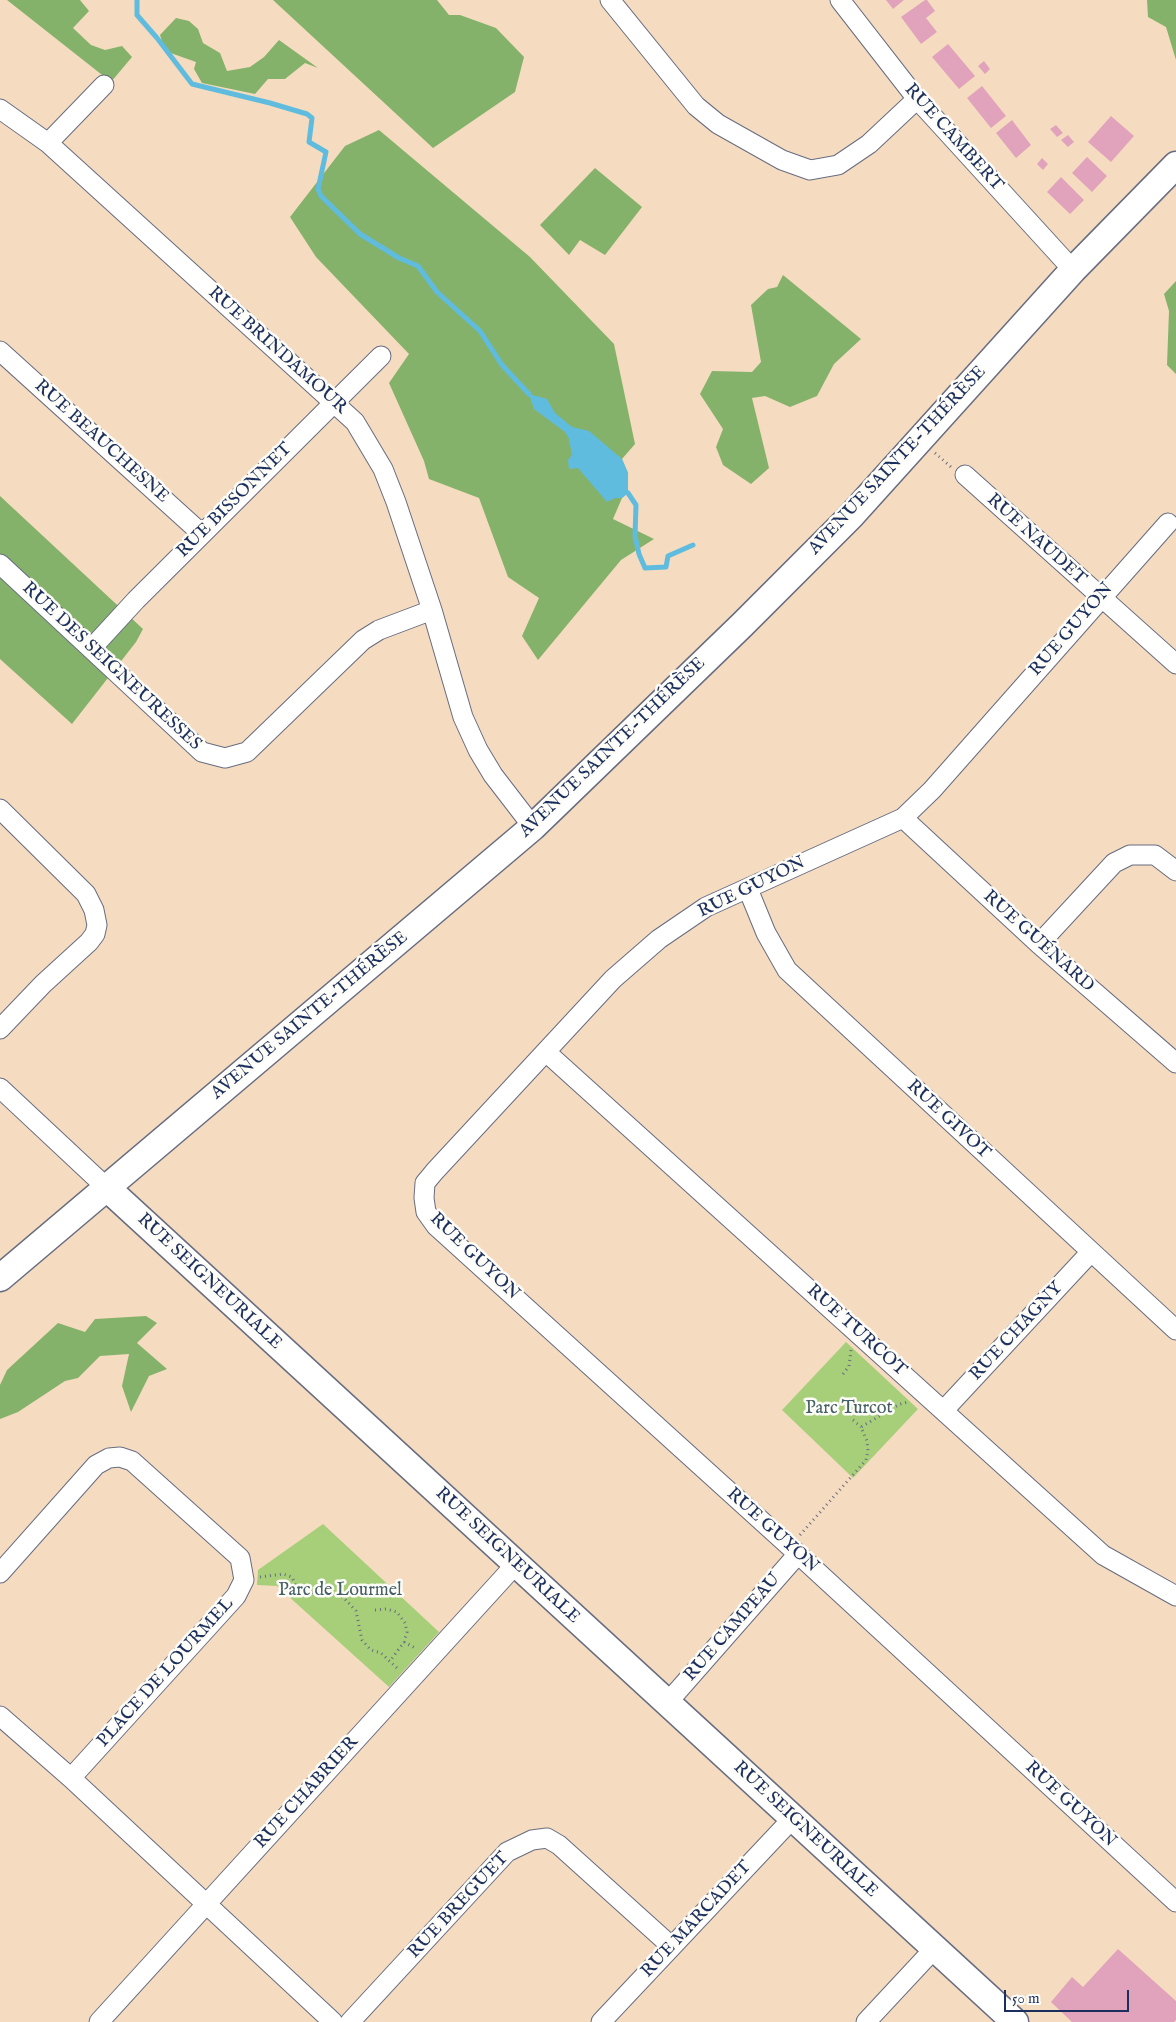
<!DOCTYPE html>
<meta charset="utf-8">
<style>
body{margin:0}
#map{position:relative;width:1176px;height:2022px;overflow:hidden;background:#f5dcc0;font-family:"IM FELL English",serif}
canvas{display:block}
.scale{position:absolute;left:1004px;top:1990px;width:125px;height:22px;box-sizing:border-box;border:2px solid #1b2f5e;border-top:0;padding-left:6px;font-size:15px;line-height:18px;white-space:nowrap;color:#1b2f5e;-webkit-text-stroke:4px #fdfcf7;paint-order:stroke}
</style>
<div id="map">
<canvas width="1176" height="2022"></canvas>
<div class="scale">50 m</div>
</div>
<script>
const context = document.querySelector('canvas').getContext('2d');
context.lineJoin = 'round';
function fillPath(path, color) { context.fillStyle = color; context.fill(path, 'evenodd'); }
const shape = rows => new Path2D(rows.map(r => 'M' + r).join(''));
function stroke(path, color, width, dash) { context.strokeStyle = color; context.lineWidth = width; context.lineCap = dash ? 'butt' : 'round'; context.setLineDash(dash || []); context.stroke(path); }
function label(font, color, halo, rows, align = 'center') {
  context.font = font + ' "IM FELL English",serif'; context.lineWidth = 5; context.setLineDash([]); context.textBaseline = 'middle'; context.strokeStyle = halo; context.fillStyle = color; for (const [text, x, y, turn = 0] of rows) {
    context.save(); context.translate(x, y); context.rotate((+turn || 0) * Math.PI / 180); context.textAlign = isNaN(turn) ? turn : align; if (halo) context.strokeText(text, 0, 0); context.fillText(text, 0, 0); context.restore();
  }
}
fillPath(shape([
 [846,1342,918,1409,853,1478,782,1410],
 [323,1524,439,1632,389,1687,277,1586,257,1585,258,1570]
]), '#a7cf7a');
fillPath(shape([
 [7,0,80,0,89,11,73,28,91,45,105,50,122,46,132,57,111,82],
 [273,0,437,0,449,15,460,15,496,28,524,57,515,92,433,148],
 [1147,0,1176,0,1176,60,1166,27,1148,17],
 [176,18,189,21,198,29,203,43,220,53,227,71,250,67,264,57,279,40,318,68,305,63,285,79,268,79,255,94,202,83,194,69,196,62,165,51,160,35],
 [379,130,530,257,614,344,635,444,622,459,628,473,628,493,622,498,613,519,654,539,621,560,538,660,522,636,539,598,508,577,479,498,429,479,424,461,389,383,409,354,316,257,290,217,345,146],
 [595,168,642,207,605,255,580,240,569,255,540,225],
 [783,275,861,339,834,364,817,396,790,407,765,396,752,398,769,468,751,484,723,465,716,447,723,429,700,394,712,371,752,372,761,362,751,305,768,289,777,287],
 [1176,281,1176,374,1167,365,1169,311,1164,294],
 [0,496,143,629,136,642,72,724,0,659],
 [146,1316,157,1323,137,1343,167,1369,149,1376,131,1412,122,1386,129,1354,100,1356,78,1378,65,1381,18,1412,0,1419,0,1385,7,1370,58,1323,85,1332,95,1319]
]), '#85b26a');
fillPath(shape([
 [529,394,547,399,555,413,572,427,589,431,622,459,628,473,628,493,622,498,615,498,607,502,578,468,569,469,568,460,572,455,569,439,565,432,534,409]
]), '#60bcde');
stroke(shape([
 [137,0,137,15,157,38,192,84,270,103,307,114,312,118,309,142,326,152,318,189,321,196,360,234,399,258,418,266,437,292,480,331,502,365,529,394],
 [628,493,636,505,635,536,639,554,645,568,666,567,668,556,693,545]
]), '#60bcde', 5);
fillPath(shape([
 [886,0,904,0,893,9],
 [925,0,927,0,935,11,926,18,937,32,921,44,901,17],
 [948,44,975,76,959,89,932,57],
 [984,61,990,69,985,74,978,66],
 [982,86,1006,116,991,128,967,98],
 [1111,116,1134,136,1111,162,1088,142],
 [1012,120,1031,145,1016,158,996,133],
 [1056,125,1063,133,1057,137,1050,129],
 [1068,135,1074,142,1068,147,1061,140],
 [1087,157,1107,176,1092,192,1072,173],
 [1042,158,1048,164,1043,170,1037,164],
 [1061,177,1084,200,1070,214,1047,192],
 [1118,1949,1176,2001,1176,2020,1174,2022,1072,2022,1051,2002,1072,1977,1083,1987]
]), '#e1a3bc');
const street = shape([
 [610,0,696,106,718,124,782,160,810,170,838,165,869,144,917,99],
 [840,0,917,99,1073,270],
 [0,109,48,143,355,422,383,469,396,502,432,610,463,717,478,750,493,775,533,827],
 [48,143,104,85],
 [0,351,202,534],
 [965,475,1176,664],
 [1168,523,932,790,903,818,706,907,659,939,613,979,435,1171,425,1183,424,1198,426,1212,436,1226,798,1554,1176,1902],
 [0,564,202,752,225,758,247,752,363,640,379,630,432,610],
 [91,649,136,600,381,356],
 [0,809,86,894,94,910,97,925,95,934,89,942,43,984,0,1029],
 [903,818,1039,944,1176,1063],
 [748,889,766,933,787,970,1176,1330],
 [1039,944,1114,863,1130,855,1155,855,1176,871],
 [546,1052,1103,1555,1176,1596],
 [0,1088,107,1188],
 [944,1410,1090,1253],
 [0,1573,96,1465,109,1458,120,1457,132,1461,240,1558,244,1580,236,1596,71,1778],
 [668,1702,798,1554],
 [0,1716,71,1778,333,2022],
 [99,2022,516,1564],
 [350,2022,507,1852,532,1840,547,1838,559,1845,671,1946],
 [601,2022,793,1818],
 [866,2022,934,1949]
]);
const secondary = shape([
 [107,1188,1015,2022],
 [0,1278,533,827,742,625,851,516,1073,270,1176,165]
]);
stroke(street, '#676c80', 21);
stroke(secondary, '#676c80', 29);
stroke(shape([
 [935,453,951,467],
 [843,1374,849,1366,851,1350],
 [853,1420,861,1427],
 [800,1535,866,1460,868,1451,867,1441,861,1427,900,1404,908,1402],
 [260,1577,283,1574,292,1577,295,1584,302,1590,321,1594,333,1593,344,1598,356,1611,362,1640,371,1650,381,1653,398,1669],
 [375,1610,386,1609,397,1612,405,1623,407,1632,404,1642,390,1661],
 [404,1642,417,1649]
]), '#676c80', 3, [1, 4]);
stroke(street, '#fff', 19);
stroke(secondary, '#fff', 26);
label('18px', '#1b2f5e', '#fdfcf7', [
 ["RUE CAMBERT",953,138,48],
 ["RUE BRINDAMOUR",277,351,42],
 ["RUE BEAUCHESNE",101,442,42],
 ["AVENUE SAINTE-THÉRÈSE",898,461,-47],
 ["RUE BISSONNET",235,501,-45],
 ["RUE NAUDET",1036,540,42],
 ["RUE GUYON",1072,630,-49],
 ["RUE DES SEIGNEURESSES",111,667,43],
 ["AVENUE SAINTE-THÉRÈSE",613,748,-44],
 ["RUE GUYON",752,888,-26],
 ["RUE GUÉNARD",1038,942,42],
 ["AVENUE SAINTE-THÉRÈSE",310,1016,-40],
 ["RUE GIVOT",948,1120,43],
 ["RUE GUYON",474,1257,44],
 ["RUE SEIGNEURIALE",209,1282,43],
 ["RUE TURCOT",856,1331,42],
 ["RUE CHAGNY",1017,1332,-47],
 ["RUE GUYON",772,1531,42],
 ["RUE SEIGNEURIALE",507,1556,43],
 ["RUE CAMPEAU",733,1628,-49],
 ["PLACE DE LOURMEL",166,1673,-48],
 ["RUE CHABRIER",307,1793,-48],
 ["RUE GUYON",1070,1805,43],
 ["RUE SEIGNEURIALE",805,1830,43],
 ["RUE BREGUET",459,1906,-47],
 ["RUE MARCADET",697,1920,-47]
]);
label('18px', '#455f66', '#fdfcf7', [
 ["Parc Turcot",849,1409],
 ["Parc de Lourmel",340,1591]
]);
</script>
